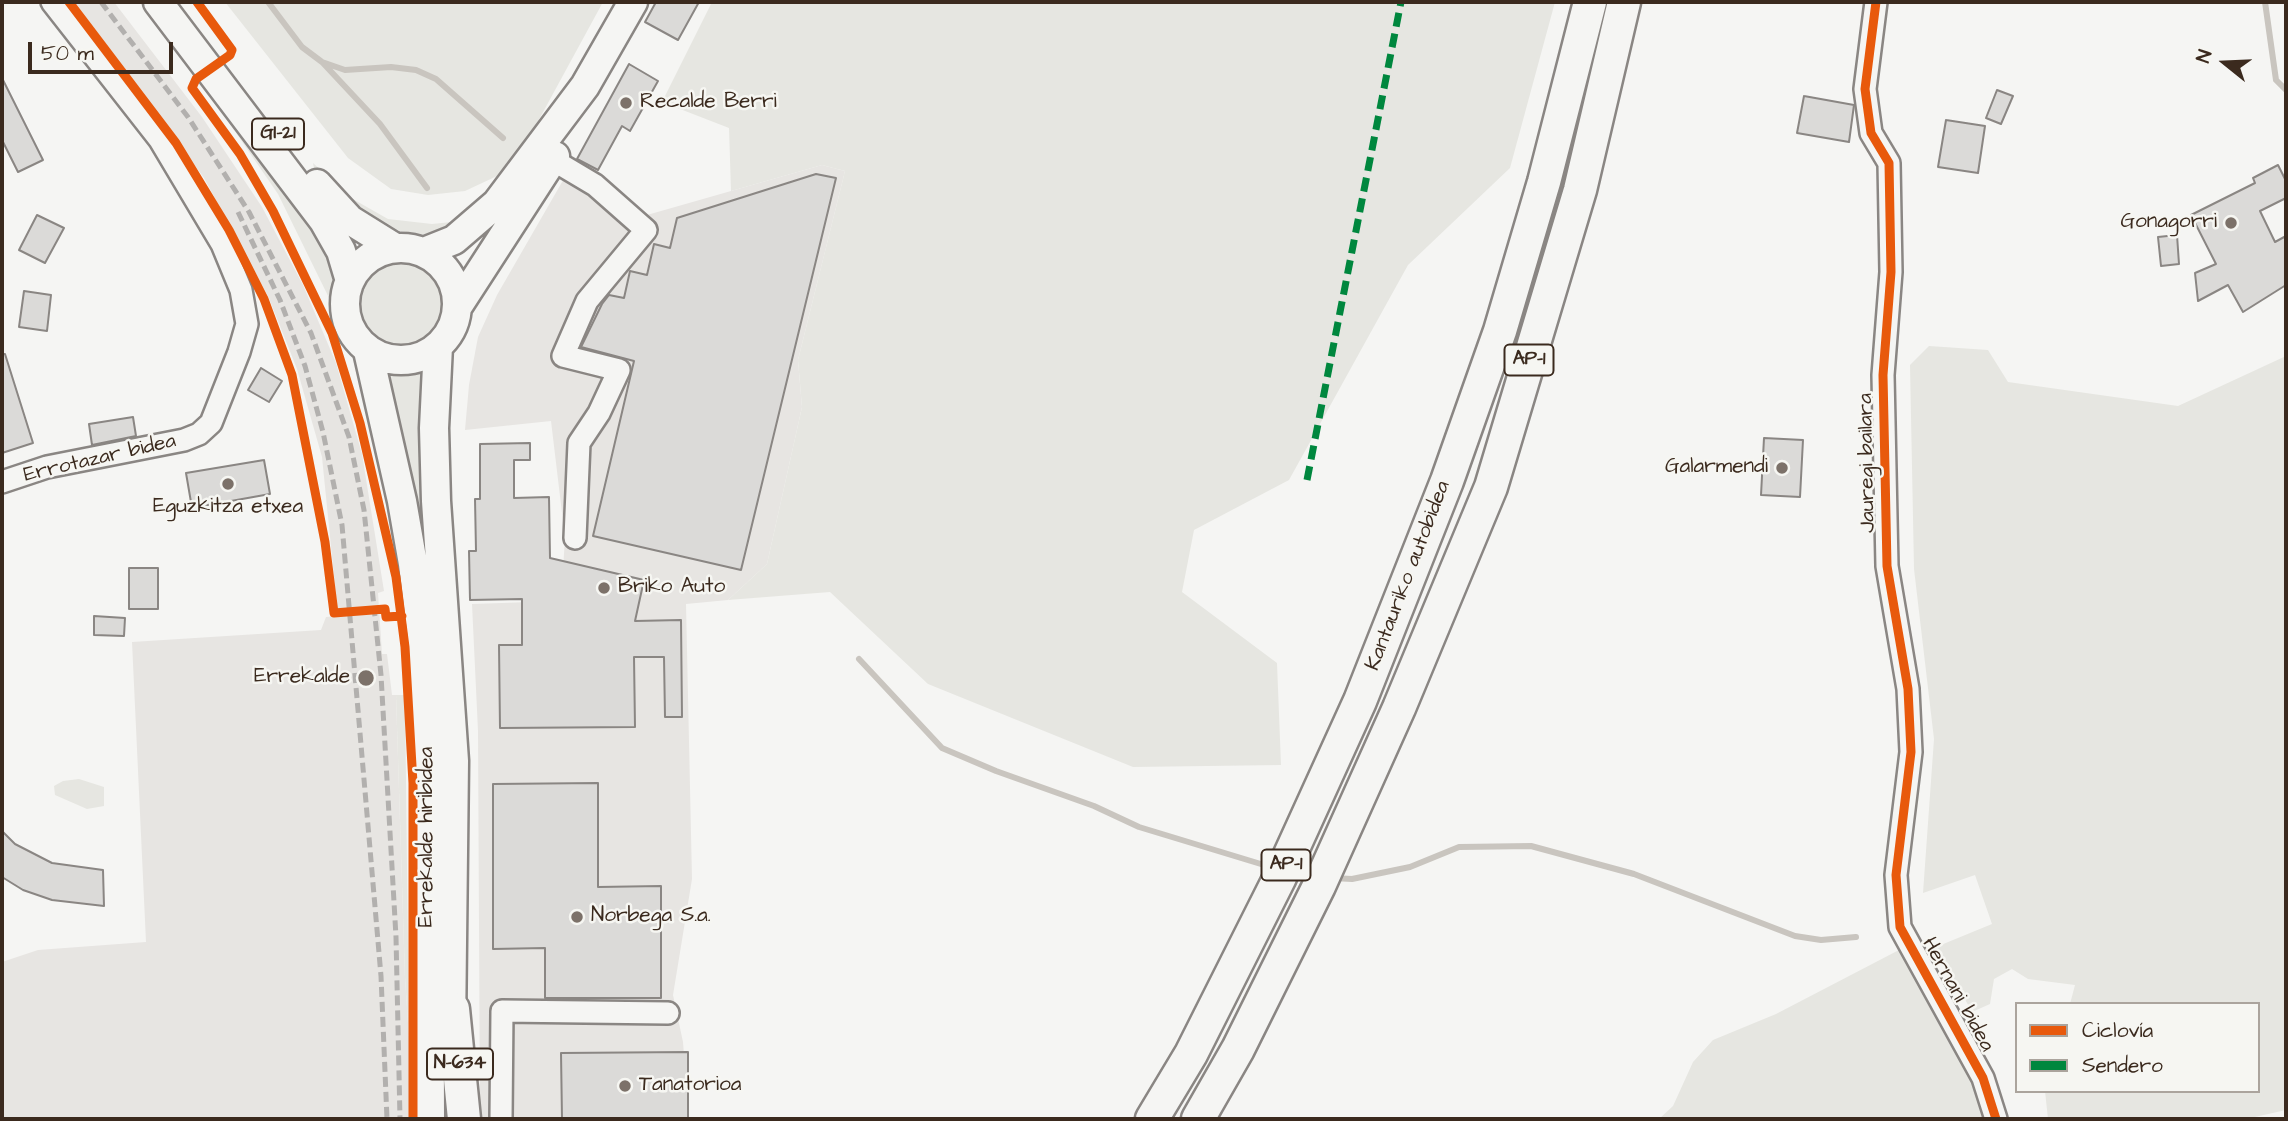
<!DOCTYPE html>
<meta charset="utf-8">
<style>
body{margin:0}
#map{position:relative;width:2288px;height:1121px;overflow:hidden;background:#f5f5f3;font-family:"Architects Daughter",sans-serif}
canvas{display:block}
.frame{position:absolute;inset:0;border:4px solid #3b2a1e;pointer-events:none}
.legend{position:absolute;left:2015px;top:1002px;width:245px;height:91px;box-sizing:border-box;background:#f6f6f2;border:2px solid #aba49d;margin:0;padding:9px 12px;list-style:none;font-size:21px;color:#3b2a1e}
.legend li{display:flex;align-items:center;gap:14px;height:35px}
.legend b{width:35px;border:2px solid #aba49d}
.north{position:absolute;left:2190px;top:28px;width:70px;height:70px;-webkit-text-stroke:5px #f6f6f2;paint-order:stroke;rotate:288deg;font-size:19px;font-weight:700;line-height:28px;text-align:center;color:#3b2a1e}
.north::after{content:'';display:block;margin:auto;width:24px;height:32px;background:#3b2a1e;clip-path:polygon(50% 0,100% 100%,50% 72%,0 100%)}
.scale{position:absolute;left:28px;top:42px;width:145px;height:32px;box-sizing:border-box;border:4px solid #3b2a1e;border-top:0;padding-left:9px;font-size:21px;line-height:24px;white-space:nowrap;color:#3b2a1e;-webkit-text-stroke:5px #f6f6f2;paint-order:stroke}
</style>
<div id="map">
<canvas width="2288" height="1121"></canvas>
<div class="frame"></div>
<ul class="legend">
<li><b style="height:9px;background:#e8590c"></b>Ciclovía</li>
<li><b style="height:9px;background:#00873e"></b>Sendero</li>
</ul>
<div class="north">N</div>
<div class="scale">50 m</div>
</div>
<script>
const context = document.querySelector('canvas').getContext('2d');
context.lineJoin = 'round';
function fillPath(path, color) { context.fillStyle = color; context.fill(path, 'evenodd'); }
const shape = rows => new Path2D(rows.map(r => 'M' + r).join(''));
function stroke(path, color, width, dash) { context.strokeStyle = color; context.lineWidth = width; context.lineCap = dash ? 'butt' : 'round'; context.setLineDash(dash || []); context.stroke(path); }
function label(font, color, halo, rows, align = 'center') {
  context.font = font + ' "Architects Daughter",sans-serif'; context.lineWidth = 5; context.setLineDash([]); context.textBaseline = 'middle'; context.strokeStyle = halo; context.fillStyle = color; for (const [text, x, y, turn = 0] of rows) {
    context.save(); context.translate(x, y); context.rotate((+turn || 0) * Math.PI / 180); context.textAlign = isNaN(turn) ? turn : align; if (halo) context.strokeText(text, 0, 0); context.fillText(text, 0, 0); context.restore();
  }
}
fillPath(shape([
 [75,2,114,2,202,117,262,207,303,285,336,363,362,454,384,591,378,593,382,654,387,654,392,695,396,695,405,977,409,1038,409,1119,2,1119,2,962,38,950,146,942,132,642,321,630,326,617,338,616,322,457,297,369,268,296,204,178],
 [573,163,600,179,647,215,822,165,845,171,798,360,802,407,767,564,728,600,686,604,692,879,673,995,683,1042,689,1119,480,1119,478,731,472,604,561,601,565,538,551,421,465,430,469,385,478,337,497,295]
]), '#e7e5e2');
fillPath(shape([
 [225,2,603,2,530,136,497,176,465,191,428,195,391,189,348,158],
 [712,2,1555,2,1510,168,1408,265,1289,480,1194,530,1182,592,1277,663,1281,765,1133,767,928,684,830,592,728,600,767,564,802,407,798,360,845,171,822,165,731,191,729,128,662,102],
 [215,93,327,240,335,278,332,304,278,194,210,95],
 [313,163,351,198,388,219,432,224,461,221,451,229,430,236,376,227,316,178],
 '358 303a45 45 0 1 1 90 0a45 45 0 1 1-90 0Z',
 [1929,346,1988,350,2008,382,2178,406,2286,356,2286,1110,2246,1119,2048,1119,2045,1091,2258,1091,2258,1004,2070,1004,2075,985,2028,979,2012,969,1994,979,1990,1004,1972,1012,1936,947,1992,924,1975,875,1923,893,1934,739,1914,569,1910,365],
 [422,373,421,483,423,527,412,517,387,374],
 [396,695,405,695,409,1038,405,977],
 [79,779,104,787,104,806,87,809,55,795,54,786,63,781],
 [1899,950,1977,1084,1985,1119,1659,1119,1673,1106,1693,1062,1713,1040,1776,1014]
]), '#e6e6e1');
stroke(shape([
 [268,2,302,47,322,62,345,70,391,67,416,70,436,79,503,138],
 [2265,2,2276,80,2286,90],
 [323,63,380,124,427,188],
 [859,659,942,748,996,771,1094,806,1139,827,1274,868],
 [1333,878,1352,879,1410,867,1459,847,1531,846,1634,874,1795,936,1821,940,1856,937]
]), '#c9c5bf', 6);
const building = shape([
 [656,2,699,2,678,40,645,22,656,2],
 [629,64,658,81,630,131,622,126,598,170,577,159,629,64],
 [2,78,43,160,18,172,2,140,2,78],
 [1997,90,2013,96,2001,124,1986,118,1997,90],
 [1804,96,1854,105,1849,142,1797,133,1804,96],
 [1946,120,1985,126,1978,173,1938,167,1946,120],
 [2278,165,2286,181,2286,198,2260,211,2275,242,2286,236,2286,285,2243,312,2228,285,2198,301,2195,273,2216,264,2191,215,2255,183,2253,178,2278,165],
 [816,174,836,178,741,570,593,536,634,361,581,347,602,304,609,295,624,298,630,271,647,275,654,244,670,248,677,218,816,174],
 [37,215,64,228,45,263,19,250,37,215],
 [2177,235,2179,264,2161,266,2158,237,2177,235],
 [24,291,51,295,47,331,19,327,24,291],
 [2,354,5,354,33,443,2,453,2,354],
 [261,368,282,381,269,402,248,390,261,368],
 [133,417,136,436,92,445,89,424,133,417],
 [1764,438,1803,440,1800,497,1761,495,1764,438],
 [530,443,530,460,514,460,514,498,549,497,550,558,644,580,635,621,681,620,682,717,665,717,664,657,634,657,635,727,500,728,499,645,522,645,522,599,470,600,469,551,476,551,475,499,480,499,480,444,530,443],
 [264,460,270,494,192,508,186,473,264,460],
 [129,568,158,568,158,609,129,609,129,568],
 [94,616,125,618,124,636,94,635,94,616],
 [598,783,598,887,661,886,661,998,545,998,545,948,493,949,493,784,598,783],
 [2,831,15,844,52,863,103,870,104,906,52,900,23,890,2,877,2,831],
 [688,1052,688,1119,562,1119,561,1053,688,1052]
]);
fillPath(building, '#dbdad8');
stroke(building, '#8a8683', 2);
const minor = shape([
 [1876,2,1865,89,1871,133,1889,163,1891,272,1883,375,1887,566,1908,689,1911,752,1896,875,1900,927,1983,1078,1996,1119],
 [553,160,595,185,646,230,587,301,563,356,619,370,599,413,579,443,575,538],
 [2,482,47,467,184,440,199,434,211,423,239,352,247,324,241,290,222,244,160,140,52,2],
 [501,1119,502,1011,668,1013]
]);
const major = shape([
 [158,2,324,221,341,251,350,281],
 [317,184,350,220,395,248],
 '345 304a56 56 0 1 1 112 0a56 56 0 1 1-112 0Z',
 [424,252,454,240,497,203,585,86,633,2],
 [458,306,555,156],
 [438,346,434,428,436,501,454,761,451,1032],
 [368,351,402,501,413,564,422,639,429,774,430,1119]
]);
const highway = shape([
 [453,1009,464,1119],
 [1152,1119,1191,1054,1279,879,1360,701,1447,481,1500,331,1544,182,1590,2],
 [1198,1119,1238,1049,1319,886,1399,708,1491,487,1580,190,1624,2]
]);
stroke(minor, '#8a8683', 26);
stroke(major, '#8a8683', 33);
stroke(highway, '#8a8683', 37);
stroke(minor, '#f5f5f3', 21);
stroke(major, '#f5f5f3', 28);
stroke(highway, '#f5f5f3', 32);
stroke(shape([
 [101,2,188,117,249,212,311,333,349,437,364,510,381,675,396,937,400,1119],
 [238,212,280,300,305,366,323,432,342,525,381,976,387,1119]
]), '#b2b0ae', 5, [10, 5]);
stroke(shape([
 [1307,480,1401,2]
]), '#00873e', 7, [14, 7]);
stroke(shape([
 [69,2,176,143,229,230,264,299,292,375,325,542,334,613,385,609,386,617,402,616],
 [197,2,232,50,230,55,196,79,192,88,240,154,273,211,332,333,360,423,396,577,405,647,413,783,413,1119],
 [1876,2,1865,89,1871,133,1889,163,1891,272,1883,375,1887,566,1908,689,1911,752,1896,875,1900,927,1983,1078,1996,1119]
]), '#e8590c', 9);
for (const [x, y, r, color] of [
 [626,103,7,"#7c7169"],
 [2231,223,7,"#7c7169"],
 [1782,468,7,"#7c7169"],
 [228,484,7,"#7c7169"],
 [604,588,7,"#7c7169"],
 [366,678,9,"#7c7169"],
 [577,917,7,"#7c7169"],
 [625,1086,7,"#7c7169"]
]) { const dot = new Path2D(); dot.arc(x, y, r, 0, 2 * Math.PI); context.fillStyle = color; context.fill(dot); stroke(dot, '#f6f6f2', 2.5); }
for (const [x, y, w] of [
 [278,134,52],
 [1529,360,49],
 [1286,865,49],
 [460,1064,66]
]) { const box = new Path2D(); box.roundRect(x - w / 2, y - 15.5, w, 31, 5); context.fillStyle = '#f6f6f2'; context.fill(box); stroke(box, '#3b2a1e', 2); }
label('bold 19px', '#3b2a1e', null, [
 ["GI-21",278,134],
 ["AP-1",1529,360],
 ["AP-1",1286,865],
 ["N-634",460,1064]
]);
label('21px', '#3b2a1e', '#f6f6f2', [
 ["Recalde Berri",640,103],
 ["Gonagorri",2217,223,"right"],
 ["Galarmendi",1768,468,"right"],
 ["Eguzkitza etxea",228,508,"center"],
 ["Briko Auto",618,588],
 ["Errekalde",350,678,"right"],
 ["Norbega S.a.",591,917],
 ["Tanatorioa",639,1086]
], 'left');
label('21px', '#3b2a1e', '#f6f6f2', [
 ["Errotazar bidea",100,459,-13],
 ["Jauregi bailara",1868,463,-91],
 ["Kantauriko autobidea",1409,576,-69],
 ["Errekalde hiribidea",428,837,-90],
 ["Hernani bidea",1957,995,61]
]);
</script>
